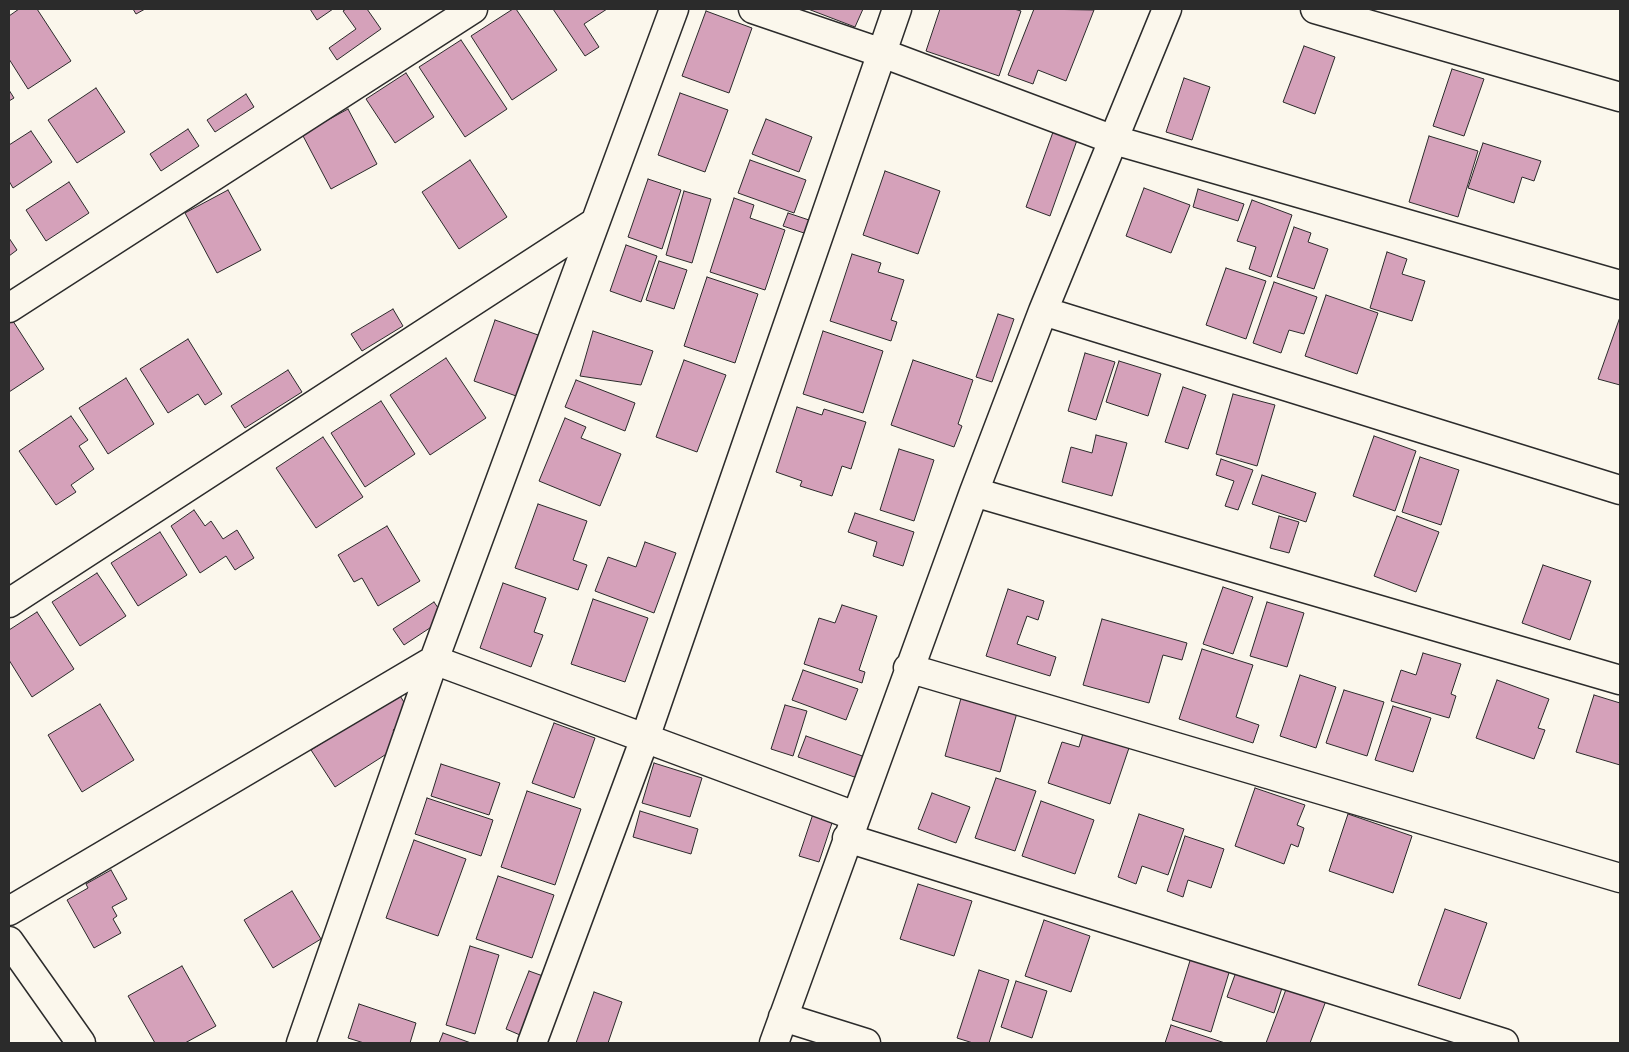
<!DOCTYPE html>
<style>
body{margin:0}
#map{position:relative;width:1629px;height:1052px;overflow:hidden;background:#fbf7ec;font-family:"Patrick Hand",sans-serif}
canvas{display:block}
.frame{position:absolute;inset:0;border:10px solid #2b2b2b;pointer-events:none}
</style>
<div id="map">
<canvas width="1629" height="1052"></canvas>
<div class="frame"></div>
</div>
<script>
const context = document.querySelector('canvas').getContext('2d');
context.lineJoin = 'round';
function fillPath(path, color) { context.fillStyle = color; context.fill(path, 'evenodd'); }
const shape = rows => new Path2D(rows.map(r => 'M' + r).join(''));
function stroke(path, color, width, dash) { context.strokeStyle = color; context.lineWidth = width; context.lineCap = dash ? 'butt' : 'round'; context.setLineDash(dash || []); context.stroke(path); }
const building = shape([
 [19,9,37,9,71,61,28,89,9,59,9,16,19,9],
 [133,9,145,9,136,14,133,9],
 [310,9,333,9,317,20,310,9],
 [346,9,367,9,381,29,337,60,329,48,356,29,343,11,346,9],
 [513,9,516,9,557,70,512,100,471,36,513,9],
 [553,9,607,9,584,24,599,47,585,56,553,9],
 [808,9,863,9,855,27,808,9],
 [940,9,1014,9,1021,11,999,76,926,51,940,9],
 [1034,9,1094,10,1066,81,1038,70,1033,84,1008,75,1034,9],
 [706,11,752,28,729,93,682,76,706,11],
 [461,40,507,109,465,137,419,67,461,40],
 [1304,46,1335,57,1315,114,1283,102,1304,46],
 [1452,69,1484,79,1464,136,1433,126,1452,69],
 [406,73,434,117,395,143,366,99,406,73],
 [1184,78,1210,87,1192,140,1166,132,1184,78],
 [96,88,125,132,77,163,48,120,96,88],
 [9,90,14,98,9,101,9,90],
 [680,93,728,110,705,172,658,155,680,93],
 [246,94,254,107,215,132,207,120,246,94],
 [348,109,377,164,331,189,302,134,348,109],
 [766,119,812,137,799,172,752,154,766,119],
 [1057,121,1081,129,1050,216,1026,207,1057,121],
 [188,129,199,146,161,171,150,154,188,129],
 [31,131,52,162,13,188,9,181,9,145,31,131],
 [1429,136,1478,151,1458,217,1409,202,1429,136],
 [1483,143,1541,161,1534,181,1522,177,1514,203,1468,188,1483,143],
 [470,160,507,217,459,249,422,192,470,160],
 [750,160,806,180,794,213,738,193,750,160],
 [885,171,940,191,918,254,863,235,885,171],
 [648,179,681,190,662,249,628,237,648,179],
 [69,182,89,213,46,241,26,210,69,182],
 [1144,188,1190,205,1171,253,1126,236,1144,188],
 [1198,189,1244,204,1238,221,1193,207,1198,189],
 [228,190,261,250,217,273,185,213,228,190],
 [684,191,711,199,692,263,666,255,684,191],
 [734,198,754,205,750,218,785,230,765,290,710,272,734,198],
 [1252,200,1292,215,1271,277,1249,269,1256,247,1237,241,1252,200],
 [788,213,812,221,807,234,783,226,788,213],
 [1294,227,1311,233,1308,242,1328,249,1314,289,1277,277,1294,227],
 [9,238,17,250,9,256,9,238],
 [626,245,657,256,641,302,610,291,626,245],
 [1387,252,1407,259,1402,274,1425,281,1412,321,1370,308,1387,252],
 [852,254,881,263,878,272,904,280,891,320,897,322,891,341,830,321,852,254],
 [659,261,687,270,674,309,646,300,659,261],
 [1226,268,1266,281,1246,339,1206,325,1226,268],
 [707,277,758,294,735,363,684,346,707,277],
 [1274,282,1317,297,1304,334,1289,330,1281,353,1253,343,1274,282],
 [1326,295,1378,313,1357,374,1305,356,1326,295],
 [393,309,403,326,362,351,351,334,393,309],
 [998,314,1014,319,992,382,976,377,998,314],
 [1620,317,1620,385,1598,379,1620,317],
 [11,318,44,369,9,392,9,320,11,318],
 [495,320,541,336,519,397,474,381,495,320],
 [593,331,653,351,641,385,580,376,593,331],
 [823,331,883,351,863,413,803,394,823,331],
 [188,339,222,394,205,405,198,394,168,413,140,369,188,339],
 [1085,353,1115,362,1096,420,1068,411,1085,353],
 [446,358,486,418,430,455,390,395,446,358],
 [684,360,726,375,697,452,656,437,684,360],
 [913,360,973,380,958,424,962,426,954,447,891,425,913,360],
 [1119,361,1161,374,1148,416,1106,402,1119,361],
 [288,370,302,392,245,428,231,406,288,370],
 [126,378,154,424,108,454,79,408,126,378],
 [576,380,635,403,625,431,565,407,576,380],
 [1183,387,1206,395,1188,449,1165,442,1183,387],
 [1233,394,1275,405,1257,466,1216,454,1233,394],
 [381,401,415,454,365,487,331,433,381,401],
 [797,407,822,415,824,409,866,422,851,469,842,466,832,496,800,486,802,481,776,472,797,407],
 [71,416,88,440,79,446,94,469,71,485,76,492,56,505,19,451,71,416],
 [565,418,586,427,581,438,621,454,600,506,539,481,565,418],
 [1096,435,1127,443,1112,496,1062,482,1071,447,1092,453,1096,435],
 [1374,436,1416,451,1395,511,1353,496,1374,436],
 [323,437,363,497,316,528,276,468,323,437],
 [899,449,934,460,914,521,880,510,899,449],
 [1420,457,1459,470,1441,525,1402,512,1420,457],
 [1221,459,1253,470,1238,510,1225,506,1234,481,1216,475,1221,459],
 [1262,475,1316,493,1306,522,1252,504,1262,475],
 [538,504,587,521,573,560,587,565,578,590,515,568,538,504],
 [194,510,205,526,211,521,223,539,237,530,254,558,235,570,226,556,200,573,171,526,194,510],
 [855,513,914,532,903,566,873,556,877,542,848,532,855,513],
 [1279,516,1299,522,1289,553,1270,548,1279,516],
 [1397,516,1439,532,1416,592,1374,576,1397,516],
 [387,526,420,581,378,606,362,578,354,582,338,555,387,526],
 [160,532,187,575,138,606,111,563,160,532],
 [645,542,676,553,654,613,595,591,608,557,636,567,645,542],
 [1543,565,1591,581,1570,640,1522,623,1543,565],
 [97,573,126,616,80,646,52,602,97,573],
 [503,583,546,598,534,632,543,635,531,667,480,648,503,583],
 [1223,587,1253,597,1233,654,1203,644,1223,587],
 [1008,589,1044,601,1038,620,1027,616,1017,644,1056,657,1050,676,986,656,1008,589],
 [593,599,648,618,625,682,571,664,593,599],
 [434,602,445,618,404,645,393,629,434,602],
 [1267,602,1304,613,1287,667,1250,656,1267,602],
 [842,605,877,616,859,670,865,672,862,683,804,664,819,618,835,623,842,605],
 [37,612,74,669,32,697,9,660,9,630,37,612],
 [1102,619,1187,643,1182,660,1163,655,1149,703,1083,685,1102,619],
 [1202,649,1253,665,1236,717,1259,725,1253,743,1179,719,1202,649],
 [1423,653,1461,664,1451,694,1456,696,1449,718,1391,701,1401,670,1416,675,1423,653],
 [803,670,858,689,846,720,792,700,803,670],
 [1300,675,1336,687,1316,748,1280,736,1300,675],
 [1497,680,1549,699,1538,728,1545,730,1534,759,1476,738,1497,680],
 [1344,690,1384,702,1367,756,1326,743,1344,690],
 [963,691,1019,706,1000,772,945,756,963,691],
 [399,694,413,717,393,730,402,744,335,787,311,750,399,694],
 [1594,695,1620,703,1620,765,1576,752,1594,695],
 [100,704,134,760,82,792,48,735,100,704],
 [785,705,807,711,793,756,771,749,785,705],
 [1393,706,1431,718,1413,772,1375,760,1393,706],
 [554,723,595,738,574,798,532,783,554,723],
 [1085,727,1131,742,1110,804,1048,783,1062,742,1079,747,1085,727],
 [806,736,868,758,860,779,798,757,806,736],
 [654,763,702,778,690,817,642,803,654,763],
 [441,764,500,783,489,815,431,796,441,764],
 [996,778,1036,791,1015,851,975,838,996,778],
 [1255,788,1305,805,1297,825,1304,828,1298,847,1291,844,1284,864,1235,846,1255,788],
 [527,791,581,809,555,885,501,867,527,791],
 [932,793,970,807,956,843,918,829,932,793],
 [427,798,493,820,481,856,415,834,427,798],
 [1041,801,1094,820,1075,874,1022,856,1041,801],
 [640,811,698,829,691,854,633,837,640,811],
 [813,814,833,820,819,862,799,856,813,814],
 [1139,814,1184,829,1168,875,1142,866,1136,884,1118,877,1139,814],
 [1348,814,1412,836,1393,893,1329,871,1348,814],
 [1185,836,1224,849,1211,888,1188,880,1183,897,1167,891,1185,836],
 [414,840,466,859,438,936,386,918,414,840],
 [111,870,127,899,112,907,117,916,113,919,121,933,94,948,67,900,88,888,86,884,111,870],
 [498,876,554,895,532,958,476,939,498,876],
 [918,884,972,901,954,956,900,939,918,884],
 [292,891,321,939,273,968,244,920,292,891],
 [1445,909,1487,923,1460,999,1418,985,1445,909],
 [1044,920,1090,936,1071,992,1025,976,1044,920],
 [470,946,499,955,475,1034,446,1025,470,946],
 [1192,954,1231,966,1211,1032,1172,1020,1192,954],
 [182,966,216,1026,185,1043,155,1043,128,996,182,966],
 [979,970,1009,980,989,1043,973,1043,957,1038,979,970],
 [529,971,543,976,520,1035,506,1029,529,971],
 [1236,972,1282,988,1274,1013,1227,997,1236,972],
 [1016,981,1047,991,1032,1038,1001,1027,1016,981],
 [1288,984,1327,998,1310,1043,1266,1043,1288,984],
 [594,992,622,1002,608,1043,576,1043,594,992],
 [359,1004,416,1023,410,1043,364,1043,348,1038,359,1004],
 [1171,1025,1225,1043,1165,1043,1171,1025],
 [443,1033,471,1043,439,1043,443,1033]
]);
fillPath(building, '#d5a1ba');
stroke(building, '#2b2b2b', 1);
const minor = shape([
 [753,9,882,53,1114,140,1620,285],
 [1315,9,1620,97],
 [9,308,473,9],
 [1043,311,1620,490],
 [974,492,1620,680],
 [9,603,594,223],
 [908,668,1620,878],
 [847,838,1504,1043],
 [9,911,434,660,855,816],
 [9,941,81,1043],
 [783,1017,866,1043],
 [301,1043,434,660,674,9],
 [532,1043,645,738,897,9],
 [774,1043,974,492,1043,311,1167,9]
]);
stroke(minor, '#2b2b2b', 31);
stroke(minor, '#fbf7ec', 28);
</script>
